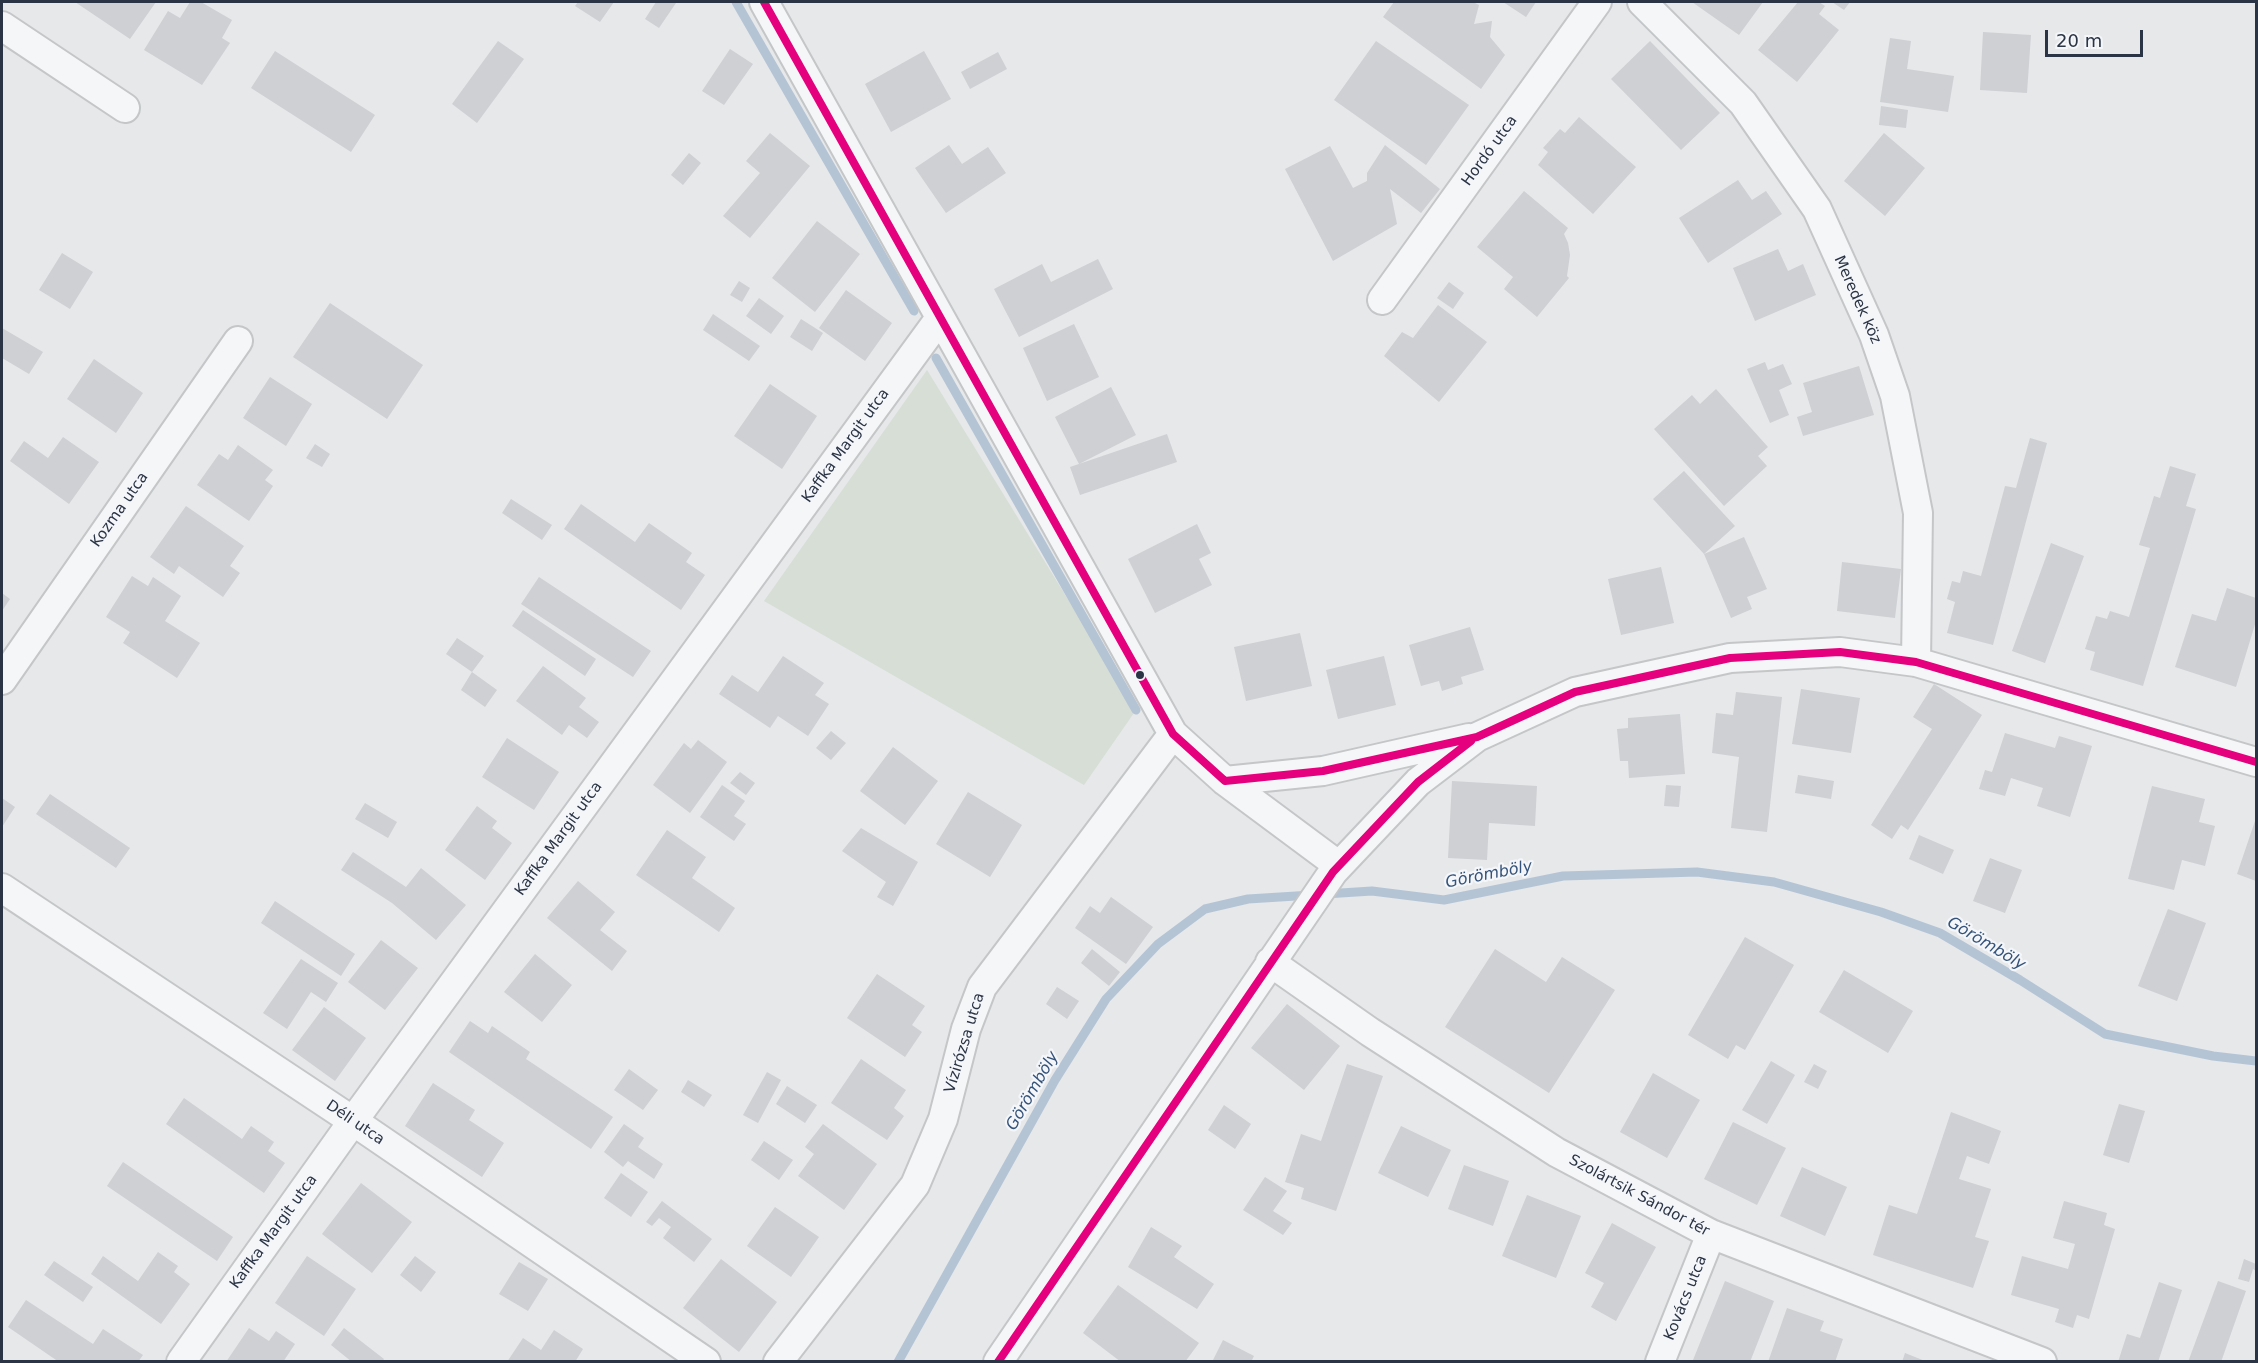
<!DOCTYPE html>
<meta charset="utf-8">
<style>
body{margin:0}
#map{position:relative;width:2258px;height:1363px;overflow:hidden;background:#e6e8ea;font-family:"DejaVu Sans",sans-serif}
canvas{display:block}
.frame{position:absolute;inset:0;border:3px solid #2b3445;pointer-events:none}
.scale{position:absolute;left:2045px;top:30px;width:98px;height:27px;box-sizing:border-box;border:3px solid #2b3445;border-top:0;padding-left:8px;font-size:18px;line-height:21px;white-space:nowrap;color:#2b3445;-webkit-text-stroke:4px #f4f6f9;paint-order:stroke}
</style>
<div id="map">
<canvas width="2258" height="1363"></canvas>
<div class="frame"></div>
<div class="scale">20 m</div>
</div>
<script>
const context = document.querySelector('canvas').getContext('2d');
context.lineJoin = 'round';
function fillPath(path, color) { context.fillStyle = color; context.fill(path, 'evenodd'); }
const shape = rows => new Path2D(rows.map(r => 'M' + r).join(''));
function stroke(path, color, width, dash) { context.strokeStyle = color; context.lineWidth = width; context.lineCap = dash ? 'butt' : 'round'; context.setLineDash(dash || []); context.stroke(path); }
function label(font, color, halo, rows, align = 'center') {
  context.font = font + ' "DejaVu Sans",sans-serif'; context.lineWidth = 4.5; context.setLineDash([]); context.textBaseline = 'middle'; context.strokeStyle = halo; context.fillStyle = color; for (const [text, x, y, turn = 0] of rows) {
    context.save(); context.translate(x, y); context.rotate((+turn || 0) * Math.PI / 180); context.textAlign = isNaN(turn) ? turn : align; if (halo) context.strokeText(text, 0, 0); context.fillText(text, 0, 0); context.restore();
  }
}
fillPath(shape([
 [927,370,1136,710,1084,785,764,601]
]), '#d6ded6');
stroke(shape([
 [736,2,914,311],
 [936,358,1136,710],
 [1325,894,1372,891,1444,900,1563,876,1697,872,1774,882,1881,912,1940,933,2020,980,2105,1034,2213,1056,2256,1061],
 [898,1362,1055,1080,1106,999,1158,944,1205,909,1248,899,1312,895]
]), '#b4c4d5', 9);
fillPath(shape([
 [75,2,156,2,130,39],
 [190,2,201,2,232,20,222,38,230,43,202,85,144,50,168,11,180,18],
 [578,2,614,2,600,22,575,6],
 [656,2,673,2,676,3,659,28,645,19],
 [1394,2,1473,2,1479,5,1474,24,1492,21,1490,37,1505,55,1481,89,1383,17],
 [1503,2,1536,2,1526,17],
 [1692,2,1763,2,1739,35],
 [1798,2,1819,2,1825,6,1819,14,1839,30,1797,82,1758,50],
 [1832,2,1850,2,1844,10],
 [1983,32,2031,35,2027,93,1980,90],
 [1890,38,1911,41,1907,69,1954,76,1948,112,1880,102],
 [498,41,524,59,477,123,452,104],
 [1376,41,1469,105,1426,165,1334,100],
 [1650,41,1720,113,1681,150,1611,79],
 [730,49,753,64,724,105,702,91],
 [275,51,375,115,351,152,251,88],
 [924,51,951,99,891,132,865,84],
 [998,52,1007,69,970,89,961,72],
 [1881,106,1908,110,1906,128,1879,125],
 [1579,117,1636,167,1593,214,1538,165,1548,152,1543,148,1560,129,1565,133],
 [770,133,810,166,750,238,723,216,760,173,746,161],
 [1884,133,1925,168,1885,216,1844,181],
 [949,145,962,164,988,147,1006,173,946,213,915,168],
 [1385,145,1440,189,1421,213,1390,189,1397,224,1333,261,1285,169,1330,146,1353,188,1367,181,1367,173],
 [689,153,701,163,683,185,671,175],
 [1738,180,1752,200,1766,191,1782,214,1708,263,1679,218],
 [1524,191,1568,228,1564,234,1568,243,1570,255,1567,276,1569,278,1537,317,1504,289,1513,277,1477,247],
 [817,221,860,254,815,312,772,278],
 [1778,249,1788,271,1803,264,1816,295,1755,321,1733,268],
 [62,253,93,272,70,309,39,290],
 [1098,259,1113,289,1019,337,994,289,1042,264,1051,282],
 [739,281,750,288,742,302,730,295],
 [1449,282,1464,293,1453,309,1437,298],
 [846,290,892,323,865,361,819,328],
 [759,298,784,316,771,334,746,316],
 [330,303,423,365,387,419,293,357],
 [1438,305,1487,342,1439,402,1384,356,1402,332,1413,338],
 [713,314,760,346,749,361,703,330],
 [801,319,823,333,812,351,790,337],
 [1074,324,1099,377,1047,401,1023,348],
 [2,328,43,352,29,374,2,358],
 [94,359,143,393,116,433,67,399],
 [1765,362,1768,370,1783,364,1792,384,1779,390,1789,415,1770,423,1747,369],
 [1859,366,1874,415,1803,436,1797,417,1812,412,1803,383],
 [270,377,312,404,286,446,243,418],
 [770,384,817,416,782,469,734,436],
 [1111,387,1136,435,1079,464,1055,417],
 [1716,389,1768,447,1758,456,1767,466,1724,506,1654,429,1692,395,1700,404],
 [1167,434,1177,462,1080,495,1070,467],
 [63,437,99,462,69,504,10,461,24,441,48,458],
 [2030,438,2047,443,1993,645,1947,633,1955,602,1947,599,1952,581,1960,583,1963,571,1981,576,2005,486,2016,488],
 [315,444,330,454,322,467,306,458],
 [238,445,273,470,265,480,273,486,249,521,197,485,219,454,228,460],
 [2170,466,2196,474,2186,506,2196,509,2143,686,2090,670,2095,652,2085,649,2096,616,2107,619,2110,611,2129,617,2150,548,2139,545,2154,496,2160,498],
 [1684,471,1735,526,1704,554,1653,499],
 [511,499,552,525,542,540,502,513],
 [581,504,635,542,649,523,692,553,686,562,705,575,681,610,564,529],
 [186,506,244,546,230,566,240,573,223,597,179,566,174,574,150,557],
 [1197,524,1211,553,1199,559,1212,585,1155,613,1128,559],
 [1744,537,1767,589,1747,597,1752,609,1731,618,1704,554],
 [2051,543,2084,556,2045,663,2012,651],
 [1842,562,1901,569,1895,618,1837,611],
 [1661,567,1674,623,1621,635,1608,579],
 [132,576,148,586,153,577,181,596,165,621,200,643,177,678,123,643,130,632,106,617],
 [539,577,651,651,633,677,521,604],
 [2227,588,2256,598,2256,621,2236,687,2175,667,2192,614,2216,621],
 [2,593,10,599,2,611],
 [523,610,596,659,585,676,512,626],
 [1470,627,1484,670,1461,677,1463,684,1442,691,1439,681,1421,686,1409,645],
 [1300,633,1312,686,1246,701,1234,647],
 [457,638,484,656,472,672,446,654],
 [783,656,824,683,815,695,829,704,808,736,778,716,770,728,719,694,732,675,758,692],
 [1384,656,1396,705,1338,719,1326,670],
 [543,666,586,698,579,707,599,722,587,738,569,725,562,735,516,701],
 [472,672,497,690,485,707,461,690],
 [1934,684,1982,715,1908,830,1901,825,1892,839,1871,825,1932,729,1913,717],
 [1801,689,1860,698,1851,753,1792,744],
 [1736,692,1782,697,1767,832,1731,828,1739,757,1712,753,1716,713,1733,715],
 [1680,714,1685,774,1629,778,1628,761,1620,761,1617,729,1628,728,1628,718],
 [831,731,846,743,831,760,816,748],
 [2005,733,2055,748,2059,736,2092,746,2070,817,2037,806,2043,788,2011,778,2005,796,1979,789,1985,770,1992,772],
 [507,738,559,772,534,810,482,777],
 [698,740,727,762,690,813,653,785,684,743,691,749],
 [893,747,938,781,905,825,860,791],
 [740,772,755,783,746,795,730,783],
 [1798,775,1834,781,1831,799,1795,793],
 [1452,781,1537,786,1535,826,1489,823,1487,860,1448,858],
 [722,785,745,801,734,816,746,824,734,841,700,817],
 [1666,785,1681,786,1679,807,1664,806],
 [2152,786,2205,799,2199,822,2215,826,2205,866,2182,860,2174,890,2128,879],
 [968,792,1022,825,990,877,936,844],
 [50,794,130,848,116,868,36,814],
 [2,798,15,807,2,827],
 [365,803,397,822,388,838,355,819],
 [477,806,497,821,492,828,512,843,485,880,445,850],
 [2256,818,2256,881,2237,874],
 [861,828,918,862,893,906,877,897,886,882,842,851],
 [667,830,706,857,692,878,735,908,719,932,636,875],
 [1919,835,1954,850,1943,874,1909,859],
 [353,852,406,887,421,868,466,905,436,940,392,903,341,870],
 [1990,858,2022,870,2005,913,1973,901],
 [578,881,615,912,600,930,627,951,612,971,547,918],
 [1111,897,1153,927,1126,964,1075,928,1090,906,1100,913],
 [275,901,355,954,341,976,261,923],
 [2168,909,2206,923,2177,1001,2138,986],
 [1745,937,1794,965,1745,1050,1736,1045,1728,1059,1688,1035],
 [381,940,418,968,385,1010,348,982],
 [1092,949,1120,972,1109,986,1081,963],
 [1495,949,1546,982,1562,957,1615,990,1549,1093,1445,1027],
 [535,954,572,985,542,1022,504,992],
 [301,959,338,983,326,1002,311,992,287,1029,263,1013],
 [1844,970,1913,1011,1888,1053,1819,1012],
 [877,974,925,1006,912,1025,922,1032,905,1057,847,1018],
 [1057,987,1079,1001,1067,1019,1046,1004],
 [1287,1004,1340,1046,1304,1090,1251,1048],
 [324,1007,366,1038,335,1081,292,1050],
 [470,1021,488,1033,492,1026,530,1052,526,1059,613,1117,591,1149,449,1052],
 [861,1059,906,1090,894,1108,904,1116,887,1140,831,1103],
 [1771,1061,1795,1075,1767,1124,1742,1110],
 [1347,1064,1383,1076,1336,1211,1301,1199,1304,1188,1285,1182,1301,1134,1321,1141],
 [1814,1064,1827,1071,1818,1089,1804,1082],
 [629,1069,658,1090,643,1110,614,1090],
 [767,1072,781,1080,758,1123,743,1115],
 [1653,1073,1700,1100,1667,1158,1620,1132],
 [688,1080,712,1095,704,1107,681,1092],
 [433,1083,475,1110,469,1120,504,1143,482,1177,405,1126],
 [787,1086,817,1105,805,1123,776,1104],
 [184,1098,242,1139,251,1126,274,1142,268,1151,285,1163,264,1193,166,1124],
 [2119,1104,2145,1111,2129,1163,2103,1155],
 [1224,1105,1251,1124,1235,1149,1208,1130],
 [1951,1112,2001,1131,1989,1164,1967,1156,1959,1179,1991,1189,1975,1237,1989,1241,1973,1288,1873,1255,1889,1205,1917,1214],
 [1733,1122,1786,1148,1757,1205,1704,1179],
 [624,1124,644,1138,638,1147,663,1164,654,1179,628,1161,623,1167,604,1152],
 [823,1124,877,1164,844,1210,798,1176,814,1154,805,1147],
 [1401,1126,1451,1150,1428,1197,1378,1173],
 [764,1141,793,1160,779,1180,751,1160],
 [123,1162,233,1237,217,1261,107,1186],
 [1464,1165,1509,1181,1493,1226,1448,1209],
 [1802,1167,1847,1187,1825,1236,1780,1216],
 [621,1173,648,1192,631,1217,604,1198],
 [1265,1177,1287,1191,1273,1211,1292,1223,1283,1235,1243,1210],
 [361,1183,412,1222,372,1273,322,1234],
 [1527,1195,1581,1216,1556,1278,1502,1256],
 [662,1201,712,1239,694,1262,663,1238,671,1227,659,1218,652,1226,646,1222],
 [2064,1201,2107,1213,2104,1225,2115,1229,2089,1319,2077,1315,2073,1328,2055,1322,2059,1309,2011,1295,2022,1256,2068,1269,2075,1244,2053,1238],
 [775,1207,819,1237,791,1277,747,1246],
 [1612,1223,1656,1247,1616,1321,1591,1307,1604,1283,1585,1273],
 [1151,1227,1182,1246,1174,1257,1214,1284,1197,1309,1128,1267],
 [158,1252,178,1266,174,1272,190,1284,161,1324,91,1274,103,1256,138,1281],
 [307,1256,356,1289,324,1336,275,1303],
 [415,1256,436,1272,421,1292,400,1275],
 [721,1259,777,1302,739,1352,683,1308],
 [2244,1259,2256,1264,2256,1271,2253,1269,2249,1282,2238,1279],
 [54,1261,93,1287,83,1302,44,1275],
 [519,1262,548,1279,528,1311,499,1294],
 [1725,1281,1774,1301,1750,1362,1697,1362,1693,1360],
 [2218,1281,2246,1291,2221,1362,2188,1362],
 [2159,1282,2182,1290,2158,1362,2118,1362,2127,1334,2140,1338],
 [1118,1285,1199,1343,1185,1362,1121,1362,1083,1333],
 [26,1300,93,1344,103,1329,143,1355,138,1362,59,1362,8,1327],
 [1787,1308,1824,1321,1820,1331,1843,1339,1835,1362,1768,1362],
 [249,1328,269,1341,276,1331,295,1344,283,1362,226,1362],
 [344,1328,384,1359,382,1362,352,1362,331,1345],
 [554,1330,583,1349,575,1362,507,1362,523,1338,541,1350],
 [1223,1340,1254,1356,1251,1362,1212,1362],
 [1905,1353,1925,1361,1925,1362,1902,1362]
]), '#ced0d3');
const street = shape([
 [764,2,1173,734,1225,781,1338,865],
 [1642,2,1743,103,1817,209,1874,335,1895,396,1918,513,1916,662],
 [2,26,125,108],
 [1382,300,1597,2],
 [2,680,238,341],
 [1225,781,1323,771,1469,738],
 [2,888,353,1121,706,1362],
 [1270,962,1370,1032,1556,1152,1711,1234,2042,1362],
 [181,1362,353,1121,940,318],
 [778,1362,915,1185,943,1119,966,1029,982,987,1173,734],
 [998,1362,1333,872,1418,782,1477,737,1575,692,1730,658,1840,652,1916,662,2256,762],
 [1660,1362,1711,1234]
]);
stroke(street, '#c4c6c8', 32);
stroke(street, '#f5f6f7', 28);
stroke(shape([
 [764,2,1173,734,1225,781,1323,771,1477,737,1575,692,1730,658,1840,652,1916,662,2256,762],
 [998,1362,1333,872,1418,782,1471,741]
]), '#e5007d', 8);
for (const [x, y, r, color] of [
 [1140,675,5,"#2b3445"]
]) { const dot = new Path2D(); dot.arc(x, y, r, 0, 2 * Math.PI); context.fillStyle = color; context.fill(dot); stroke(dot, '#f4f6f9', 2); }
label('15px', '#2b3445', '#f4f6f9', [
 ["Hordó utca",1490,151,-54],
 ["Meredek köz",1857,300,66],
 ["Kaffka Margit utca",846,446,-54],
 ["Kozma utca",120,510,-55],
 ["Kaffka Margit utca",559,839,-54],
 ["Vízirózsa utca",965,1043,-73],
 ["Déli utca",355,1123,34],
 ["Szolártsik Sándor tér",1639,1196,28],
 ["Kaffka Margit utca",274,1232,-54],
 ["Kovács utca",1686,1298,-68]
]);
label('italic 16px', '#34527a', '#f4f6f9', [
 ["Görömböly",1489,875,-11],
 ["Görömböly",1986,944,31],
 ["Görömböly",1033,1091,-60]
]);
</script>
